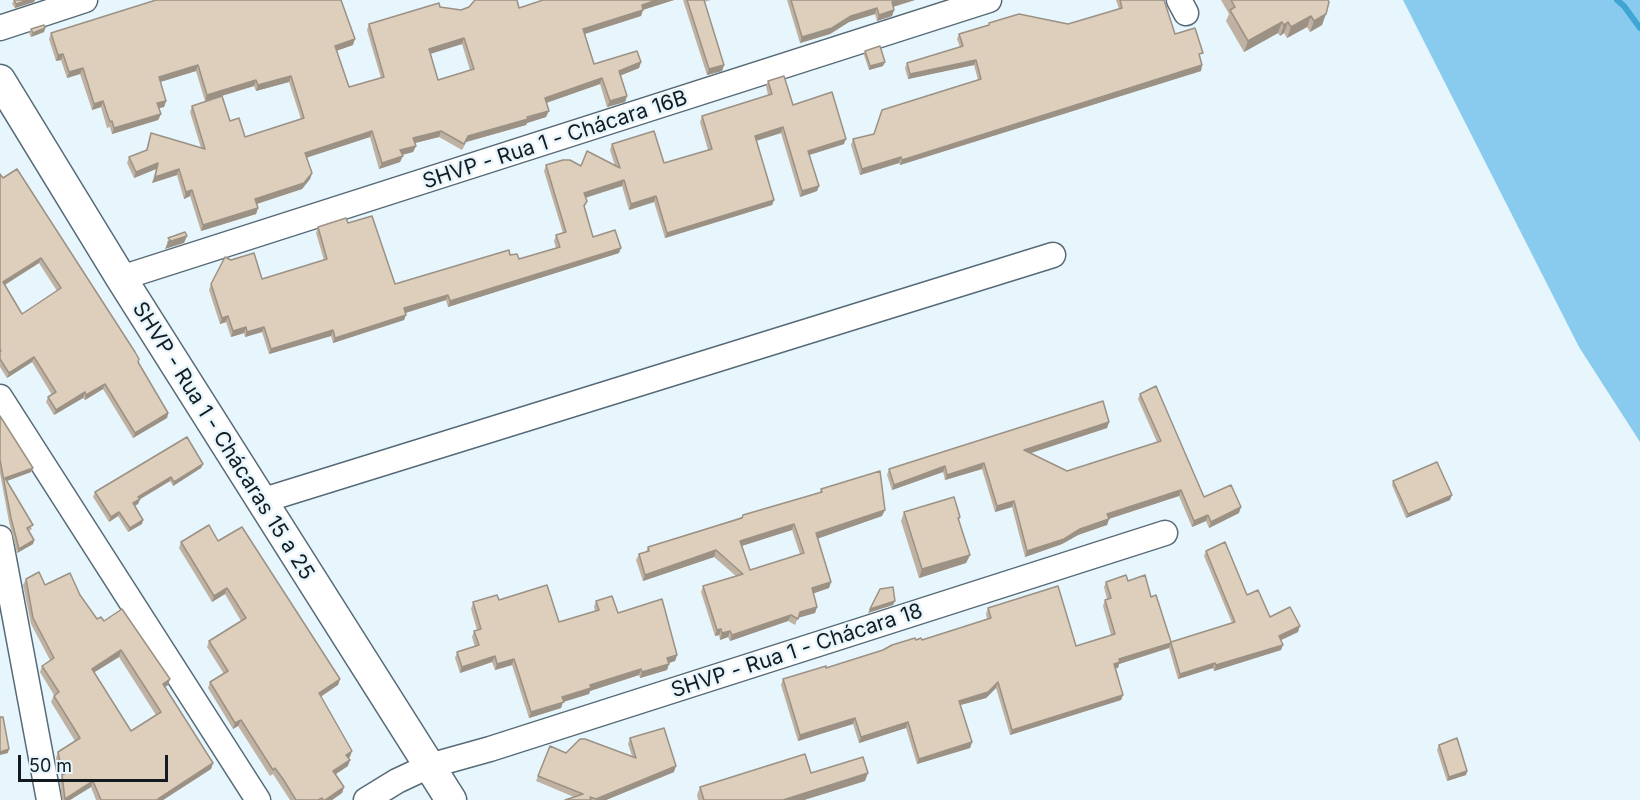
<!DOCTYPE html>
<meta charset="utf-8">
<style>
body{margin:0}
#map{position:relative;width:1640px;height:800px;overflow:hidden;background:#e7f5fd;font-family:Inter,sans-serif}
canvas{display:block}
.scale{position:absolute;left:18px;top:755px;width:150px;height:27px;box-sizing:border-box;border:3px solid #131b20;border-top:0;padding-left:8px;font-size:18px;line-height:21px;white-space:nowrap;color:#131b20;-webkit-text-stroke:4px #e7f5fd;paint-order:stroke}
</style>
<div id="map">
<canvas width="1640" height="800"></canvas>
<div class="scale">50 m</div>
</div>
<script>
const context = document.querySelector('canvas').getContext('2d');
context.lineJoin = 'round';
function fillPath(path, color) { context.fillStyle = color; context.fill(path, 'evenodd'); }
const shape = rows => new Path2D(rows.map(r => 'M' + r).join(''));
function stroke(path, color, width, dash) { context.strokeStyle = color; context.lineWidth = width; context.lineCap = dash ? 'butt' : 'round'; context.setLineDash(dash || []); context.stroke(path); }
function label(font, color, halo, rows, align = 'center') {
  context.font = font + ' Inter,sans-serif'; context.lineWidth = 5; context.setLineDash([]); context.textBaseline = 'middle'; context.strokeStyle = halo; context.fillStyle = color; for (const [text, x, y, turn = 0] of rows) {
    context.save(); context.translate(x, y); context.rotate((+turn || 0) * Math.PI / 180); context.textAlign = isNaN(turn) ? turn : align; if (halo) context.strokeText(text, 0, 0); context.fillText(text, 0, 0); context.restore();
  }
}
fillPath(shape([
 [1403,0,1640,0,1640,442,1579,347]
]), '#88cbee');
stroke(shape([
 [1617,0,1624,6,1640,28]
]), '#41a5d4', 6);
const minor = shape([
 [1179,0,1186,13],
 [0,28,85,0],
 [121,278,989,0],
 [0,397,258,800],
 [261,501,1053,255],
 [0,538,49,800],
 [366,800,397,781,429,766,490,749,1165,533]
]);
const tertiary = shape([
 [0,80,121,278,451,800]
]);
stroke(minor, '#566b77', 27);
stroke(tertiary, '#566b77', 33);
stroke(minor, '#fff', 24);
stroke(tertiary, '#fff', 30);
fillPath(shape([
 [14,0,35,0,34,2,15,8,12,4],
 [543,0,674,0,643,10,641,16,585,34,594,64,641,62,639,68,621,75,627,96,625,102,607,107,600,84,546,103,546,117,527,123,526,125,466,142,462,150,439,137,415,143,416,146,413,152,402,155,400,162,379,169,370,137,306,158,312,173,310,179,302,189,257,204,258,208,256,214,201,231,190,196,184,199,177,175,152,183,156,169,134,178,127,163,129,157,146,150,151,133,201,148,190,112,192,106,230,121,245,137,301,119,289,82,256,91,254,86,205,101,196,71,160,82,166,101,164,107,159,108,161,114,158,120,112,134,110,127,107,128,101,107,92,110,80,74,67,78,61,60,56,61,49,39,51,33,353,45,336,51,349,87,381,78,367,30,369,24,440,7,461,10,519,8],
 [462,44,470,70,438,80,430,53],
 [683,0,711,0,704,2,724,65,722,71,707,75],
 [787,0,915,0,893,7,894,10,892,16,877,21,875,14,849,22,830,34,800,43],
 [1116,0,1164,0,1175,34,1200,59,1202,65,1201,71,900,165,899,163,860,175,851,145,853,139,874,134,978,80,974,65,908,79,905,68,907,63,960,47,957,39,959,34,988,25,989,23,1068,24,1119,9],
 [1221,0,1328,0,1322,25,1310,32,1307,27,1287,38,1284,33,1280,36,1278,33,1244,52,1226,21,1229,14],
 [45,28,44,32,31,37,29,33,31,29],
 [865,51,883,66,869,70,864,55],
 [768,81,793,105,844,144,809,155,819,186,817,191,800,197,781,133,756,141,774,200,772,205,665,238,654,202,629,210,622,186,585,197,585,207,593,237,619,253,448,307,446,300,406,313,404,320,333,343,331,336,269,354,262,332,245,337,244,333,231,337,226,322,220,324,209,290,211,284,262,279,324,260,316,233,318,227,348,223,395,284,510,255,519,259,556,248,554,241,556,235,563,233,544,171,546,165,615,166,610,150,612,144,664,163,708,150,700,122,702,116,768,95,766,86],
 [0,174,138,362,168,413,167,418,133,438,103,389,85,400,83,398,54,415,46,402,48,397,52,395,32,362,7,378,0,367],
 [39,263,57,291,22,314,5,285],
 [1140,394,1204,497,1239,513,1209,528,1206,521,1192,527,1179,496,1109,519,1107,525,1101,527,1078,535,1062,544,1025,557,1012,507,995,512,982,469,945,480,943,472,892,490,887,475,889,469,1109,422,1107,428,1030,453,1067,471,1157,442,1138,399],
 [0,416,33,468,31,472,7,481,32,529,29,531,34,540,33,544,17,553,9,522,0,473],
 [203,464,201,468,173,486,170,481,140,499,138,504,135,506,142,524,128,532,118,516,109,522,93,497,95,492],
 [1393,481,1450,500,1406,518,1392,485],
 [821,489,882,516,818,538,831,582,829,588,813,593,817,607,815,613,798,618,795,625,788,621,730,641,728,637,720,640,719,635,715,636,701,592,703,586,736,576,714,557,643,581,636,560,639,554,646,552,648,547,820,492],
 [792,530,800,554,750,570,742,546],
 [904,512,960,517,959,520,970,555,966,563,919,578,901,521],
 [218,541,340,679,338,685,321,697,350,757,348,758,348,766,336,774,344,787,342,793,332,800,290,800,273,774,270,776,238,726,233,729,208,688,210,682,224,674,207,647,209,641,241,621,225,594,212,602,179,548,181,542],
 [1206,551,1247,595,1270,617,1298,632,1281,640,1281,650,1214,671,1213,668,1178,679,1169,648,1119,664,1118,668,1116,668,1123,695,1121,700,1010,735,996,688,986,698,960,705,972,742,970,748,917,764,906,728,859,743,853,724,798,741,781,685,783,679,826,668,916,640,922,640,987,619,986,614,988,608,1076,646,1111,635,1103,606,1105,600,1107,599,1104,587,1106,582,1128,581,1151,597,1171,642,1232,623,1204,556],
 [26,579,80,595,97,619,104,621,170,679,168,685,165,687,213,763,211,769,163,800,96,800,91,787,70,800,62,800,60,782,62,776,58,768,56,758,58,752,75,741,51,702,54,695,40,672,42,666,50,660,31,624,23,585],
 [119,657,156,715,131,731,94,672],
 [499,600,559,622,595,611,594,607,596,601,618,613,677,655,675,661,669,663,667,670,640,678,639,675,590,691,589,694,563,702,561,708,529,718,512,665,495,670,492,662,460,673,455,658,457,652,475,647,472,637,474,631,477,630,471,609,473,602],
 [630,738,674,772,606,800,565,800,574,797,536,781,550,746,566,753,632,756,628,744],
 [1439,745,1467,771,1466,775,1447,781,1437,750],
 [811,773,865,781,804,800,698,800,697,795,700,787]
]), '#bfb2a2');
fillPath(shape([
 [28,0,35,0,34,2,15,8,16,4],
 [657,0,674,0,639,11,642,5],
 [898,0,915,0,889,8,892,2],
 [877,8,875,14,849,22,830,34,800,43,802,37,851,16],
 [643,10,641,16,581,35,583,29],
 [894,10,892,16,877,21,879,15],
 [1326,14,1322,25,1310,32,1314,21],
 [1311,16,1307,27,1287,38,1291,27],
 [1282,22,1278,33,1244,52,1248,41],
 [1288,22,1284,33,1280,36,1284,25],
 [45,28,44,32,31,37,33,33],
 [464,38,462,44,427,55,429,49],
 [355,39,353,45,333,52,335,46],
 [63,54,61,60,56,61,58,55],
 [976,60,974,65,908,79,910,74],
 [641,62,639,68,617,77,619,71],
 [885,62,883,66,869,70,870,66],
 [198,65,196,71,157,83,159,77],
 [724,65,722,71,707,75,709,69],
 [1202,65,1201,71,900,165,902,160],
 [83,68,80,74,67,78,69,72],
 [291,76,289,82,256,91,258,85],
 [602,78,600,84,543,104,545,98],
 [256,80,254,86,205,101,207,95],
 [627,96,625,102,607,107,610,101],
 [103,101,101,107,92,110,94,104],
 [166,101,164,107,155,109,157,103],
 [549,111,546,117,527,123,526,125,466,142,462,150,468,136],
 [161,114,158,120,112,134,114,128],
 [783,127,781,133,752,142,755,136],
 [372,131,370,137,302,159,305,153],
 [441,131,439,137,411,144,413,138],
 [846,139,844,144,806,156,808,151],
 [416,146,413,152,398,156,400,150],
 [403,156,400,162,379,169,382,163],
 [901,157,899,163,860,175,862,169],
 [158,163,156,169,134,178,136,172],
 [179,169,177,175,152,183,155,177],
 [312,173,310,179,302,189,253,205,255,199],
 [624,180,622,186,582,199,584,193],
 [819,186,817,191,800,197,802,191],
 [192,190,190,196,184,199,186,192],
 [656,196,654,202,629,210,631,204],
 [774,200,772,205,665,238,667,233],
 [258,208,256,214,201,231,203,225],
 [187,236,184,243,165,249,168,242],
 [621,248,619,253,448,307,450,301],
 [41,258,39,263,1,287,3,282],
 [448,295,446,300,402,314,404,308],
 [406,315,404,320,333,343,335,338],
 [228,316,226,322,220,324,222,318],
 [246,327,244,333,231,337,233,331],
 [264,327,262,332,245,337,247,332],
 [333,330,331,336,269,354,271,349],
 [34,357,32,362,7,378,9,373],
 [105,384,103,389,85,400,86,395],
 [85,392,83,398,54,415,56,410],
 [168,413,167,418,133,438,135,433],
 [1109,422,1107,428,1022,456,1024,450],
 [984,463,982,469,945,480,947,475],
 [203,464,201,468,173,486,174,482],
 [945,466,943,472,892,490,894,485],
 [33,468,31,472,4,482,5,478],
 [171,477,170,481,137,501,138,497],
 [1181,490,1179,496,1105,520,1107,514],
 [1452,495,1450,500,1406,518,1408,514],
 [140,499,138,504,132,507,133,503],
 [1014,501,1012,507,995,512,997,506],
 [1241,507,1239,513,1209,528,1211,522],
 [885,510,882,516,814,540,816,533],
 [119,512,118,516,109,522,111,517],
 [1208,515,1206,521,1192,527,1194,521],
 [1109,519,1107,525,1101,527,1078,535,1062,544,1025,557,1027,551,1080,529],
 [143,520,142,524,128,532,130,528],
 [794,524,792,530,738,547,740,541],
 [34,540,33,544,17,553,19,549],
 [716,550,714,557,643,581,645,575],
 [970,555,966,563,919,578,922,569],
 [831,582,829,588,809,595,812,588],
 [227,588,225,594,212,602,214,596],
 [895,601,893,605,868,613,870,609],
 [817,607,815,613,797,618,800,612],
 [791,615,788,621,730,641,732,635],
 [1300,626,1298,632,1277,642,1279,636],
 [721,629,719,635,715,636,717,630],
 [730,631,728,637,720,640,722,633],
 [1171,643,1169,648,1119,664,1118,668,1112,669,1114,664,1119,659],
 [1283,645,1281,650,1214,671,1216,665],
 [121,650,119,657,90,675,92,669],
 [677,655,675,661,665,664,667,658],
 [495,656,492,662,460,673,462,667],
 [514,659,512,665,495,670,497,664],
 [1215,663,1213,668,1178,679,1180,674],
 [669,664,667,670,640,678,642,672],
 [641,669,639,675,590,691,589,694,563,702,561,708,529,718,531,712,562,697,590,685],
 [170,679,168,685,161,690,163,684],
 [340,679,338,685,316,699,319,693],
 [998,682,996,688,986,698,957,706,959,701],
 [1123,695,1121,700,1010,735,1012,730],
 [855,718,853,724,798,741,800,735],
 [241,720,238,726,233,729,235,723],
 [908,722,906,728,859,743,861,737],
 [972,742,970,748,917,764,919,759],
 [9,749,8,753,0,755,0,752,1,751],
 [352,751,350,757,344,761,346,755],
 [350,760,348,766,331,777,333,771],
 [213,763,211,769,163,800,157,800],
 [676,766,674,772,606,800,596,800],
 [1467,771,1466,775,1447,781,1449,777],
 [868,773,865,781,804,800,783,800],
 [93,781,91,787,70,800,64,800],
 [344,787,342,793,332,800,325,800]
]), '#9b9184');
const building = shape([
 [14,0,28,0,16,4,14,0],
 [156,0,341,0,355,39,335,46,349,87,384,77,369,24,439,3,440,7,461,10,469,7,475,0,517,0,519,8,543,0,657,0,642,5,643,10,583,29,594,64,637,51,641,62,619,71,627,96,610,101,602,78,545,98,549,111,527,117,528,119,468,136,464,144,441,131,413,138,416,146,400,150,403,156,382,163,372,131,305,153,312,173,304,183,255,199,258,208,203,225,192,190,186,192,179,169,155,177,158,163,136,172,129,157,147,150,151,133,205,149,192,106,222,96,230,121,239,118,245,137,304,118,291,76,258,85,256,80,207,95,198,65,159,77,166,101,157,103,161,114,114,128,112,121,110,122,103,101,94,104,83,68,69,72,63,54,58,55,51,33,156,0],
 [464,38,474,69,438,80,429,49,464,38],
 [687,0,704,0,724,65,709,69,687,0],
 [791,0,898,0,892,2,894,10,879,15,877,8,851,16,832,28,802,37,791,0],
 [1120,0,1164,0,1175,34,1195,28,1203,53,1199,54,1202,65,902,160,901,157,862,169,853,139,874,134,882,110,981,79,976,60,910,74,907,63,963,46,959,34,989,25,989,23,1019,14,1068,24,1122,8,1120,0],
 [1231,0,1328,0,1329,2,1326,14,1314,21,1311,16,1291,27,1288,22,1284,25,1282,22,1248,41,1230,10,1235,7,1231,0],
 [44,25,45,28,33,33,31,29,44,25],
 [880,46,885,62,870,66,865,51,880,46],
 [784,76,793,105,832,92,846,139,808,151,819,186,802,191,783,127,755,136,774,200,667,233,656,196,631,204,624,180,584,193,587,201,584,206,593,237,615,230,621,248,450,301,448,295,404,308,406,315,335,338,333,330,271,349,264,327,247,332,246,327,233,331,228,316,222,318,211,284,225,257,231,260,254,253,262,279,327,259,318,227,346,218,348,223,372,216,395,284,509,250,510,255,517,254,519,259,560,247,556,235,566,232,546,165,563,160,570,160,581,166,587,151,620,168,612,144,654,131,664,163,712,149,702,116,772,94,768,81,784,76],
 [17,169,135,352,139,359,138,362,168,413,135,433,105,384,86,395,85,392,56,410,48,397,56,392,34,357,9,373,0,359,0,352,1,351,0,349,0,174,3,178,17,169],
 [41,258,61,288,22,314,3,282,41,258],
 [185,232,187,236,168,242,170,240,168,238,185,232],
 [1156,386,1204,497,1231,485,1241,507,1211,522,1208,515,1194,521,1181,490,1107,514,1109,519,1103,521,1080,529,1064,539,1027,551,1014,501,997,506,984,463,947,475,945,466,894,485,889,469,1103,401,1109,422,1024,450,1067,471,1161,441,1140,394,1156,386],
 [0,416,33,468,5,478,33,525,27,528,34,540,19,549,11,518,0,460,0,416],
 [187,437,203,464,174,482,171,477,138,497,140,499,133,503,143,520,130,528,119,512,111,517,95,492,187,437],
 [1437,462,1452,495,1408,514,1393,481,1437,462],
 [880,471,885,510,816,533,831,582,812,588,817,607,800,612,798,619,791,615,732,635,730,631,722,633,721,629,717,630,703,586,743,574,716,550,645,575,639,554,649,551,648,547,742,518,743,515,822,492,821,489,880,471],
 [794,524,804,553,750,570,740,541,794,524],
 [954,497,960,517,958,518,970,555,922,569,904,512,954,497],
 [209,525,218,541,242,527,340,679,319,693,352,751,346,755,350,760,333,771,344,787,325,800,323,800,322,798,318,800,296,800,283,779,275,768,273,770,241,720,235,723,210,682,228,671,209,641,246,618,227,588,214,596,181,542,209,525],
 [1225,542,1247,595,1258,590,1270,617,1290,607,1300,626,1279,636,1283,645,1216,665,1215,663,1180,674,1171,643,1119,659,1120,662,1114,664,1123,695,1012,730,998,682,988,692,959,701,972,742,919,759,908,722,861,737,855,718,800,735,783,679,826,666,826,668,883,650,892,645,915,638,916,640,921,638,922,640,991,618,988,608,1058,586,1076,646,1115,634,1105,600,1111,598,1106,582,1126,575,1128,581,1145,575,1151,597,1156,595,1171,642,1235,622,1206,551,1225,542],
 [39,572,45,585,70,573,80,595,97,619,101,617,104,621,122,609,170,679,163,684,213,763,158,799,158,800,101,800,93,781,65,799,62,775,66,773,60,762,58,752,80,738,54,696,59,692,42,666,54,658,33,618,26,579,39,572],
 [121,650,161,712,131,731,92,669,121,650],
 [547,585,559,622,599,610,596,601,612,596,618,613,662,599,677,655,667,658,669,664,642,672,641,669,590,685,591,688,562,697,564,702,531,712,514,659,497,664,495,656,462,667,457,652,479,645,474,631,481,629,473,602,497,595,499,600,547,585],
 [893,587,895,601,870,609,880,589,893,587],
 [0,717,3,717,9,749,0,752,0,717],
 [664,728,676,766,596,799,590,797,591,800,565,800,583,794,538,776,550,746,566,753,580,739,585,739,636,758,630,738,664,728],
 [1457,738,1467,771,1449,777,1439,745,1457,738],
 [805,754,811,773,863,757,868,773,783,800,704,800,700,787,805,754]
]);
fillPath(building, '#decfbc');
stroke(building, '#9b9184', 1.5);
label('21px', '#131b20', '#e7f5fd', [
 ["SHVP - Rua 1 - Chácara 16B",555,140,-18],
 ["SHVP - Rua 1 - Chácaras 15 a 25",223,441,58],
 ["SHVP - Rua 1 - Chácara 18",797,651,-18]
]);
</script>
